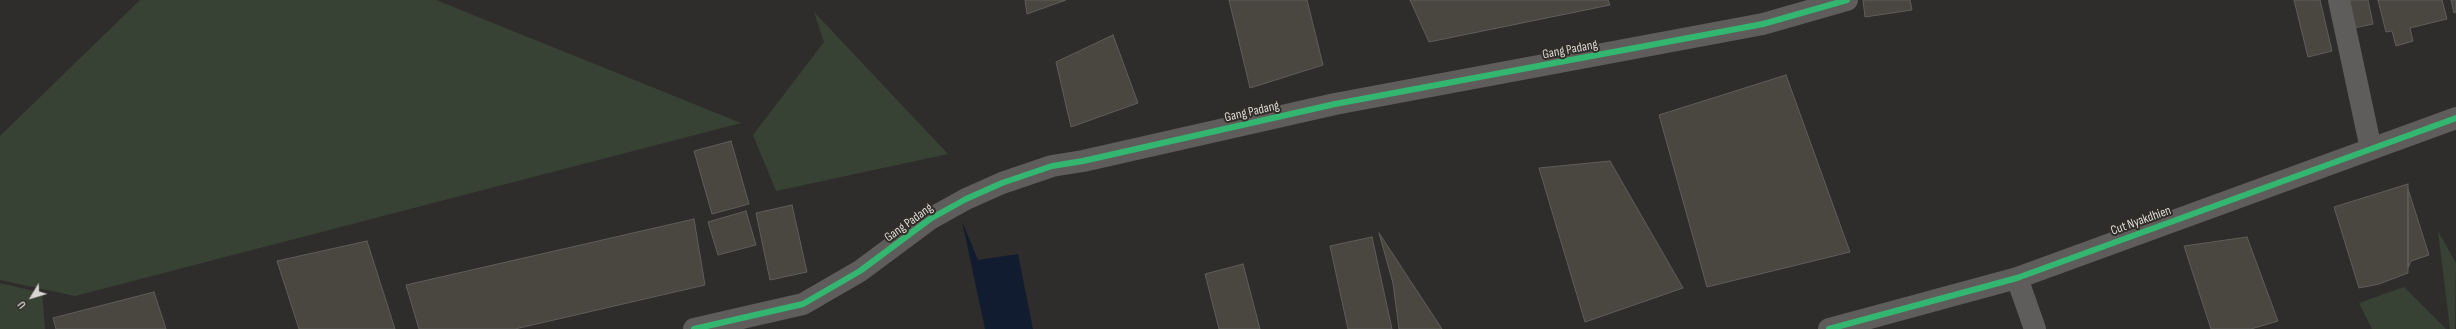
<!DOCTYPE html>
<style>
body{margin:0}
#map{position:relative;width:2456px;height:329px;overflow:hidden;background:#2f2d2b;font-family:"Sofia Sans Condensed",sans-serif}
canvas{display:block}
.north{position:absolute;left:12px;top:277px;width:40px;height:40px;-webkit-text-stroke:3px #312d29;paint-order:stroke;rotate:232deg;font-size:11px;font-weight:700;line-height:16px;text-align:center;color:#d9d7d4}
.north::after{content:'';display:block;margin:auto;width:14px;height:18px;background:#d9d7d4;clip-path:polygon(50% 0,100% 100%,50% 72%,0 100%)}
</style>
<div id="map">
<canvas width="2456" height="329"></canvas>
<div class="north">U</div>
</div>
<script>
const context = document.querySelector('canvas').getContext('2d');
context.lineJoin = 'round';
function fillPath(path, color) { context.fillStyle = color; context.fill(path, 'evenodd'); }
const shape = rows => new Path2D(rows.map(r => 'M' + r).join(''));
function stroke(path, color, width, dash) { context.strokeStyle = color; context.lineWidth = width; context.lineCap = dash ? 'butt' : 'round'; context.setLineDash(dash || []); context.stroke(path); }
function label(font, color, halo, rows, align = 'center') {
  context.font = font + ' "Sofia Sans Condensed",sans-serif'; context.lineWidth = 4; context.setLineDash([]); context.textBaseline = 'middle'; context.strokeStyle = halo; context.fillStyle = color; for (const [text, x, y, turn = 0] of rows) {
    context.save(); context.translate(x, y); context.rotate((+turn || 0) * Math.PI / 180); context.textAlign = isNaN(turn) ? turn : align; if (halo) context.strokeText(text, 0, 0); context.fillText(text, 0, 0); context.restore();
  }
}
fillPath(shape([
 [140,0,436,0,741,123,75,296,0,280,0,136],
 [814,12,948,154,776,191,753,135,824,42],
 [2438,231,2456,263,2455,329,2450,329],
 [0,283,42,293,45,329,0,329],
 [2404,287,2446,329,2372,329,2359,303]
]), '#384234');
fillPath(shape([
 [962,221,978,260,1018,254,1033,329,985,329]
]), '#121c31');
const building = shape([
 [1025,0,1066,0,1027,14,1025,0],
 [1229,0,1307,0,1323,65,1250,88,1229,0],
 [1410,0,1608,0,1610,5,1429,42,1410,0],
 [1863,0,1910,0,1912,10,1865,17,1863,0],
 [2294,0,2320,0,2332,51,2308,57,2294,0],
 [2342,0,2368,0,2373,24,2349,29,2342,0],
 [2378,0,2442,0,2447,19,2410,28,2413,41,2396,46,2392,31,2386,32,2378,0],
 [2451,0,2456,0,2456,12,2454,13,2451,0],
 [1113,35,1138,103,1071,127,1056,62,1113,35],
 [1786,75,1850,252,1707,287,1659,115,1786,75],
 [731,141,749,204,712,214,694,151,731,141],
 [1610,161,1683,288,1585,322,1539,168,1610,161],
 [2408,184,2408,273,2379,284,2359,288,2334,207,2408,184],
 [2408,189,2429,255,2411,261,2408,268,2408,189],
 [792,205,807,272,770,280,756,213,792,205],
 [746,211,756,245,718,255,708,222,746,211],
 [694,219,705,285,515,329,419,329,406,285,694,219],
 [1379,233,1442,329,1399,329,1393,283,1379,233],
 [1372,237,1392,329,1348,329,1330,246,1372,237],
 [2247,237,2278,321,2251,329,2211,329,2184,246,2247,237],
 [367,241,395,329,299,329,277,261,367,241],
 [1243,264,1260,329,1219,329,1205,274,1243,264],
 [154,292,166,329,56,329,53,318,154,292]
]);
fillPath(building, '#4a4640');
stroke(building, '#5f5e5c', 1);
stroke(shape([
 [2339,0,2371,149],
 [2017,278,2035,329],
 [694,329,803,304,860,271,930,219,966,199,1002,183,1052,166,1083,161,1335,104,1763,24,1847,0],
 [1829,329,2017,278,2456,118]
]), '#5f5d5b', 22);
stroke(shape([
 [694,329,803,304,860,271,930,219,966,199,1002,183,1052,166,1083,161,1335,104,1763,24,1847,0],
 [1829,329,2017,278,2456,118]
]), '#33b770', 6);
label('13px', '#d9d7d4', '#312d29', [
 ["Gang Padang",1570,50,-11],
 ["Gang Padang",1252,112,-13],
 ["Cut Nyakdhien",2141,221,-20],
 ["Gang Padang",909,223,-36]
]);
</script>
